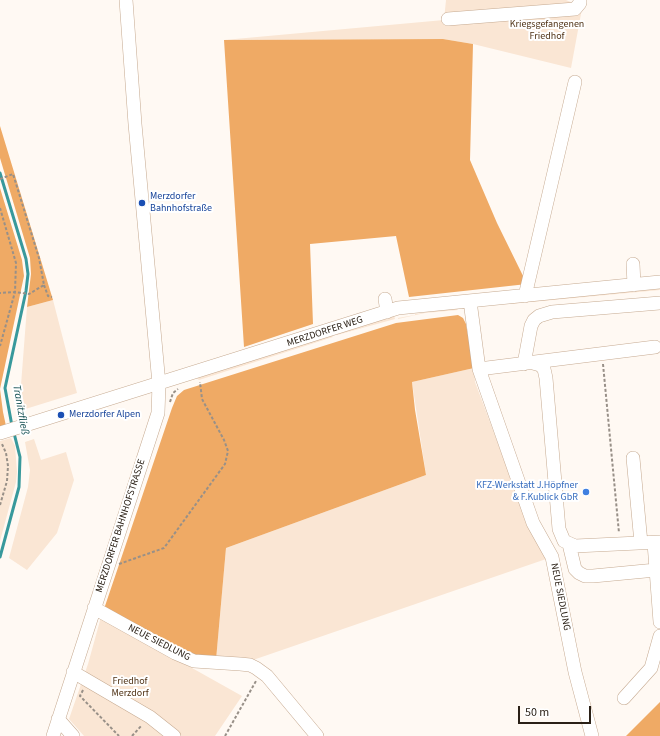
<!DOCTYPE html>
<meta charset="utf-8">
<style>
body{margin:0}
#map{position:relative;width:660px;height:736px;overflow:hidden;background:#fff9f3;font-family:"Source Sans 3",sans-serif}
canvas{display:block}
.scale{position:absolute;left:518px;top:706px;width:73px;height:18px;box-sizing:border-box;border:2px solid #2a2016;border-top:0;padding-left:5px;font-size:12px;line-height:14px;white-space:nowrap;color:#2a2016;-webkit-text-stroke:3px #fff;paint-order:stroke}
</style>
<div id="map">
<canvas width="660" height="736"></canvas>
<div class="scale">50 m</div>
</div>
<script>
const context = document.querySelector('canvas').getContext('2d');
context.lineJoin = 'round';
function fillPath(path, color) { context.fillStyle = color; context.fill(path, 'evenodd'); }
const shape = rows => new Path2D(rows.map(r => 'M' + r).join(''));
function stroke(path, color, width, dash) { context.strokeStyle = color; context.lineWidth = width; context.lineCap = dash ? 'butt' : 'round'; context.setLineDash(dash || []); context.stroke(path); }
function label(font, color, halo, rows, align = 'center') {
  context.font = font + ' "Source Sans 3",sans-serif'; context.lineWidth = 4; context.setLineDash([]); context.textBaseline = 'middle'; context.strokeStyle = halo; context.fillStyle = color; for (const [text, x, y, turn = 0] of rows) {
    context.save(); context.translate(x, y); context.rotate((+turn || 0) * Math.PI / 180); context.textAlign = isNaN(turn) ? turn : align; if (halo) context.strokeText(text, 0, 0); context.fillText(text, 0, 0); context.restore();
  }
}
fillPath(shape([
 [446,0,566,0,573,3,583,3,571,68,473,44,443,39,224,40,444,20],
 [660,286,660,290,510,304,509,300],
 [53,300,77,393,19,411,27,307],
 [456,308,458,310,425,313,398,319,398,318,409,316,415,315,415,314],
 [394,316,395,319,337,335,337,334],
 [332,335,333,337,199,380,195,377],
 [474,368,475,382,528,524,549,558,253,660,216,660,226,548,426,475,412,382],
 [11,438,15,446,17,472,16,482,0,541,0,441],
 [34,439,41,460,66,452,74,480,57,533,27,570,9,558,28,487,30,470,25,442],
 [101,617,242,696,215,736,84,736,69,719,88,664]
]), '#fae6d4');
fillPath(shape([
 [443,39,473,44,470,160,497,223,527,284,409,297,396,236,310,244,313,324,244,347,224,40],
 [0,126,53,300,27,307,31,274,30,258,0,158],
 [0,188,22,260,24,276,0,389,3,412,6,426,0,428],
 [458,315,463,318,466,324,474,368,412,382,415,410,426,475,226,548,216,660,196,656,177,649,104,609,172,408,177,396,184,390,396,323],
 [660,702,660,736,626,736]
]), '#efaa65');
stroke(shape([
 [0,173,26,259,28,274,26,291,5,388,12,426],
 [0,557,19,487,20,457,14,433]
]), '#38999c', 3);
const minor = shape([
 [448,19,575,9,580,3,580,0],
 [633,264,634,285],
 [525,296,575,82],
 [385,299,387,312],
 [470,301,479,369,533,523,552,557,575,672,592,736],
 [533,363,540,365,544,369,546,378,559,529,564,541,575,546,660,542],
 [524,364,531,326,534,320,539,316,552,312,660,303],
 [479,369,655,347],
 [0,433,398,308,660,282],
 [633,458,641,543],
 [654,543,660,622],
 [569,544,575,569,579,573,585,576,593,576,656,570],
 [94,608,175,653,194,661,240,664,250,665,256,668,267,676,317,736],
 [73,672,150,717,174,736],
 [624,698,651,668,660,636],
 [58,719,73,736],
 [53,736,158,413,159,384,135,124,126,0]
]);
stroke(minor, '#c6aa91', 14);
stroke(shape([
 [0,179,13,174,39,258,44,285,29,294,15,292,0,293],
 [0,208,16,263,15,292,0,346],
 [44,285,48,296,52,297],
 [603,364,619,533],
 [170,402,173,393,178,389],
 [0,505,7,481,8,466,6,453,2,444],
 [119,564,164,548,225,464,228,451,224,440,202,399,200,382],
 [83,690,80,696,119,736],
 [132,736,142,725],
 [225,736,256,681]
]), '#989088', 2, [3, 2]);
stroke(minor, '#fff', 13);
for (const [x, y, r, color] of [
 [142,203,4,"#1a4fb4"],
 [61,415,4,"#1a4fb4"],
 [586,492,4,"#3f7fe0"]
]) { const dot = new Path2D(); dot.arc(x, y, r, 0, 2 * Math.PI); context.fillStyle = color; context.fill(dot); stroke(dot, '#fff', 1.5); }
label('10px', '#503316', '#fff', [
 ["Kriegsgefangenen",547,25],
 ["Friedhof",547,37],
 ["Friedhof",130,682],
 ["Merzdorf",130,694]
]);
label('10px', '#164399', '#fff', [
 ["Merzdorfer",150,197],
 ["Bahnhofstraße",150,209],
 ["Merzdorfer Alpen",69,415]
], 'left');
label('10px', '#2a2016', '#fff', [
 ["MERZDORFER WEG",325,332,-18],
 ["MERZDORFER BAHNHOFSTRASSE",121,526,-72],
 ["NEUE SIEDLUNG",560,597,79],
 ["NEUE SIEDLUNG",159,643,27]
]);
label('10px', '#366cbe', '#fff', [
 ["KFZ-Werkstatt J.Höpfner",578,486],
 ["& F.Kublick GbR",578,498]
], 'right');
label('italic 11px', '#185356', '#fff', [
 ["Tranitzfließ",20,410,80]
]);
</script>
